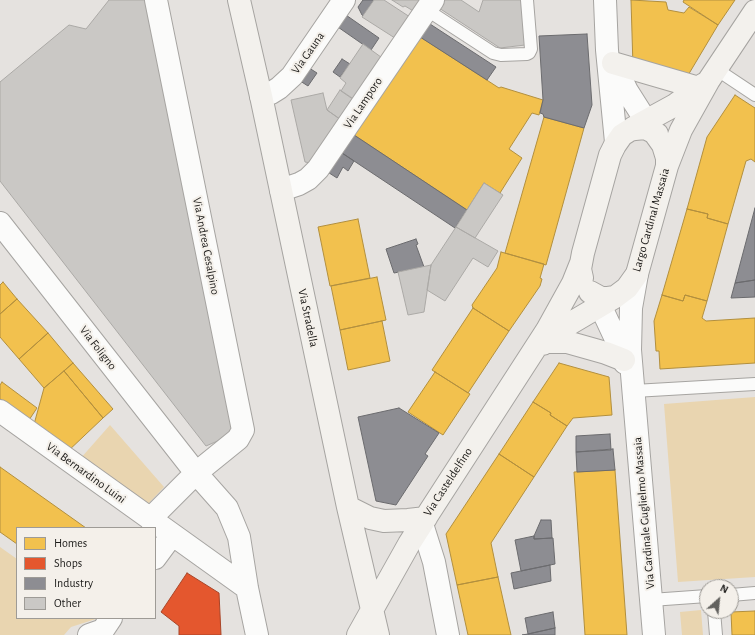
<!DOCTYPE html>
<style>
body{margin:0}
#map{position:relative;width:755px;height:635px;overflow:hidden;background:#e5e2df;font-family:"Alegreya Sans",sans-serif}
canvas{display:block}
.legend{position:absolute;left:16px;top:527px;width:140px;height:92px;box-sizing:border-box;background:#f4f0ea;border:1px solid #9e9b96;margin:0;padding:5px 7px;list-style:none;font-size:12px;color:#1c1b19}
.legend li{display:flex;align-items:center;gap:8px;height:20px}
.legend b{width:20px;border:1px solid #9e9b96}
.north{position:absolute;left:699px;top:579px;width:40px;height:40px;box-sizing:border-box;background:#f4f0ea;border:1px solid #9e9b96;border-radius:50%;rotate:27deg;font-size:11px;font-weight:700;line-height:16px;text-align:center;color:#1c1b19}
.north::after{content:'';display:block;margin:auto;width:14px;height:18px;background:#62615e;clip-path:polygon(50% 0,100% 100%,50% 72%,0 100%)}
</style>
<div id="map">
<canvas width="755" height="635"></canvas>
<ul class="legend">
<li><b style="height:11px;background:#f2c14e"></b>Homes</li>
<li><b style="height:11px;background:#e4572e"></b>Shops</li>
<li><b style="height:11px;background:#8d8d92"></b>Industry</li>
<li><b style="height:11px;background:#cac8c5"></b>Other</li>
</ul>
<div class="north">N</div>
</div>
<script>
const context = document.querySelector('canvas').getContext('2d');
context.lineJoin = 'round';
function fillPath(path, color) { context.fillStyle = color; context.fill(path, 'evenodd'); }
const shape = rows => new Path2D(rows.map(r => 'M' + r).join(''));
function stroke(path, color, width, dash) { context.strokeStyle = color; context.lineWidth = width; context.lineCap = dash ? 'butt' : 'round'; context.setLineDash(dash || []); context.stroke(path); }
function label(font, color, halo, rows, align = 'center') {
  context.font = font + ' "Alegreya Sans",sans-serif'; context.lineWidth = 4; context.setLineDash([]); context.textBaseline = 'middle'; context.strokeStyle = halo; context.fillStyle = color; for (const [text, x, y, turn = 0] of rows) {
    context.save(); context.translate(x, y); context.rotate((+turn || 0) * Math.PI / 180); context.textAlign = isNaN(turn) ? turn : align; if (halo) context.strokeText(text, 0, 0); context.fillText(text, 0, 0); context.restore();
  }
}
fillPath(shape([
 [755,397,755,577,678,582,664,404],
 [110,425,164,487,148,504,80,459],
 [0,547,17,559,17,618,99,618,71,627,64,635,0,635],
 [701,610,703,635,682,635,680,612]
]), '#e9d5b0');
const homes = shape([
 [631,0,666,2,668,10,684,13,689,7,718,25,684,82,633,67,631,0],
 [684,0,735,0,718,25,683,2,684,0],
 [419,36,499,88,501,87,543,100,539,115,532,113,509,149,522,158,500,193,484,183,467,210,354,135,419,36],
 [735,95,755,108,755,162,751,159,746,161,728,224,707,218,708,214,687,209,707,137,735,95],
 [544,117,584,128,546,265,505,253,544,117],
 [687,209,708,214,707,218,728,224,707,301,685,295,683,301,662,295,687,209],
 [358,219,370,278,330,286,318,227,358,219],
 [501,252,544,264,540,278,542,279,540,286,509,331,473,308,472,305,497,268,501,252],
 [377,277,386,320,340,330,331,286,377,277],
 [3,282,17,299,0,314,0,285,3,282],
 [662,295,683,301,685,295,707,301,702,318,706,321,755,318,755,363,660,369,659,351,656,351,654,321,662,295],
 [17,299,48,333,19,359,0,337,0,314,17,299],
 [473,308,509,331,468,393,432,370,473,308],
 [382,321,390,361,348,370,340,330,382,321],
 [48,333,73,363,44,388,19,359,48,333],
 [73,363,113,409,103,418,64,371,73,363],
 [559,363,609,377,612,415,573,418,567,426,550,415,551,413,533,402,559,363],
 [64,371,103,418,66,453,33,428,44,388,64,371],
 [435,372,470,394,443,435,408,412,435,372],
 [2,382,37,408,29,420,0,399,0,385,2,382],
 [533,402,551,413,550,415,567,426,534,477,499,454,533,402],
 [499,454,534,477,491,543,498,577,457,585,446,534,499,454],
 [0,467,86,528,17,528,17,544,0,532,0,467],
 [615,470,627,635,585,635,574,472,615,470],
 [498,577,511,635,468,635,457,585,498,577],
 [755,611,755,635,732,635,731,612,755,611]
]);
fillPath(homes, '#f2c14e');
stroke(homes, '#b28f3e', 1);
const shops = shape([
 [187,573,219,593,221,635,179,635,179,626,161,612,187,573]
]);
fillPath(shops, '#e4572e');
stroke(shops, '#a84528', 1);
const industry = shape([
 [363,0,374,0,363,16,362,15,358,7,363,0],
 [343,13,379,38,371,50,335,25,343,13],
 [430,24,496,67,487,80,420,37,430,24],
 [587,34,592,105,584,128,544,117,543,114,540,113,543,100,539,36,587,34],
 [342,59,350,64,340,77,333,72,342,59],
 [306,66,317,73,308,86,297,79,306,66],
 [348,131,467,210,455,228,336,149,348,131],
 [336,149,354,161,348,171,343,167,337,178,323,169,336,149],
 [755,208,755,280,735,283,755,208],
 [416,239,418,244,416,245,424,267,394,273,386,249,416,239],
 [755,280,755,297,731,298,735,283,755,280],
 [399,408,439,433,425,454,428,456,396,505,376,501,358,417,399,408],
 [610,434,611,450,576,452,576,436,610,434],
 [613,449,615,470,577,472,576,452,613,449],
 [541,520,551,520,552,538,534,539,534,536,541,520],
 [534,536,534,539,553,538,555,564,521,571,515,540,534,536],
 [550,565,551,581,514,589,511,573,550,565],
 [553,612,555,628,528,634,525,618,553,612],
 [555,628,555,635,522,635,528,634,555,628]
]);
fillPath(industry, '#8d8d92');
stroke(industry, '#6b6b6e', 1);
const building = shape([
 [109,0,156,0,243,430,206,446,0,181,0,82,69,25,86,29,109,0],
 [374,0,384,0,413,19,398,40,362,17,374,0],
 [392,0,423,0,415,12,405,6,403,7,392,0],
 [445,0,461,0,479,12,483,0,522,0,525,45,500,48,439,8,445,0],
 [363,44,385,60,357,102,341,91,346,83,340,78,363,44],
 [340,90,358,102,344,122,327,110,340,90],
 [323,93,327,110,344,122,316,164,305,162,291,100,323,93],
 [484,183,503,195,475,238,456,227,484,183],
 [456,227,498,251,488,267,473,258,445,301,427,290,431,265,456,227],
 [431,265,424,312,408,315,398,272,431,265]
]);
fillPath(building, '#cac8c5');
stroke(building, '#aba9a6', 1);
const lane = shape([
 [427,10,493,53,501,55,527,54,529,53,531,49,527,0],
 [716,69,755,95],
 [634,391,755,384],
 [731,595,755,593],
 [651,600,707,596],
 [714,611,716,635]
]);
const street = shape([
 [605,0,607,50,616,142],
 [614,64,627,91,646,121],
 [261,96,271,93,279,88,292,76,344,0],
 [281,190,299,184,308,179,318,169,433,0],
 [0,223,196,473,227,508,239,537,247,588,257,635],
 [637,274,631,308,630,350,654,635],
 [600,305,621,350,625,363],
 [0,411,247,588],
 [150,519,196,473,238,439,243,430,156,0],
 [422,524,434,562,448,635],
 [155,558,172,535],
 [89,635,103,630,111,618]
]);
const secondary = shape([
 [239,0,261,96,348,507,378,635],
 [613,63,699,88],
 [633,128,675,105,704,84],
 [667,166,681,130,709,80,755,11],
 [582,278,580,269,583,253,610,155,615,145,622,135,630,130,635,129,645,128,657,134],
 [590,292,601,298,608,298,615,297,627,288,637,274,667,166,667,158,663,145,646,121],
 [545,342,567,342,606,353,624,360],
 [543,344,553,335,571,323,615,297],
 [348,507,370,518,384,521,408,520,426,518],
 [358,635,409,544,430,511,547,330,573,283,581,263]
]);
stroke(lane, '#a6a4a1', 14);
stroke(street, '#a6a4a1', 24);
stroke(secondary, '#a6a4a1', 24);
stroke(lane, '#fbfbfa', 12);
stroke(street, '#fbfbfa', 22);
stroke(secondary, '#f3f1ed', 22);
label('12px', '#1c1b19', '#f4f0ea', [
 ["Via Gauna",308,53,-55],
 ["Via Lamporo",363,103,-56],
 ["Largo Cardinal Massaia",651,220,-74],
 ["Via Andrea Cesalpino",206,246,79],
 ["Via Stradella",308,318,78],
 ["Via Foligno",98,348,52],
 ["Via Bernardino Luini",86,473,36],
 ["Via Casteldelfino",448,482,-57],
 ["Via Cardinale Guglielmo Massaia",644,513,-95]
]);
</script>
